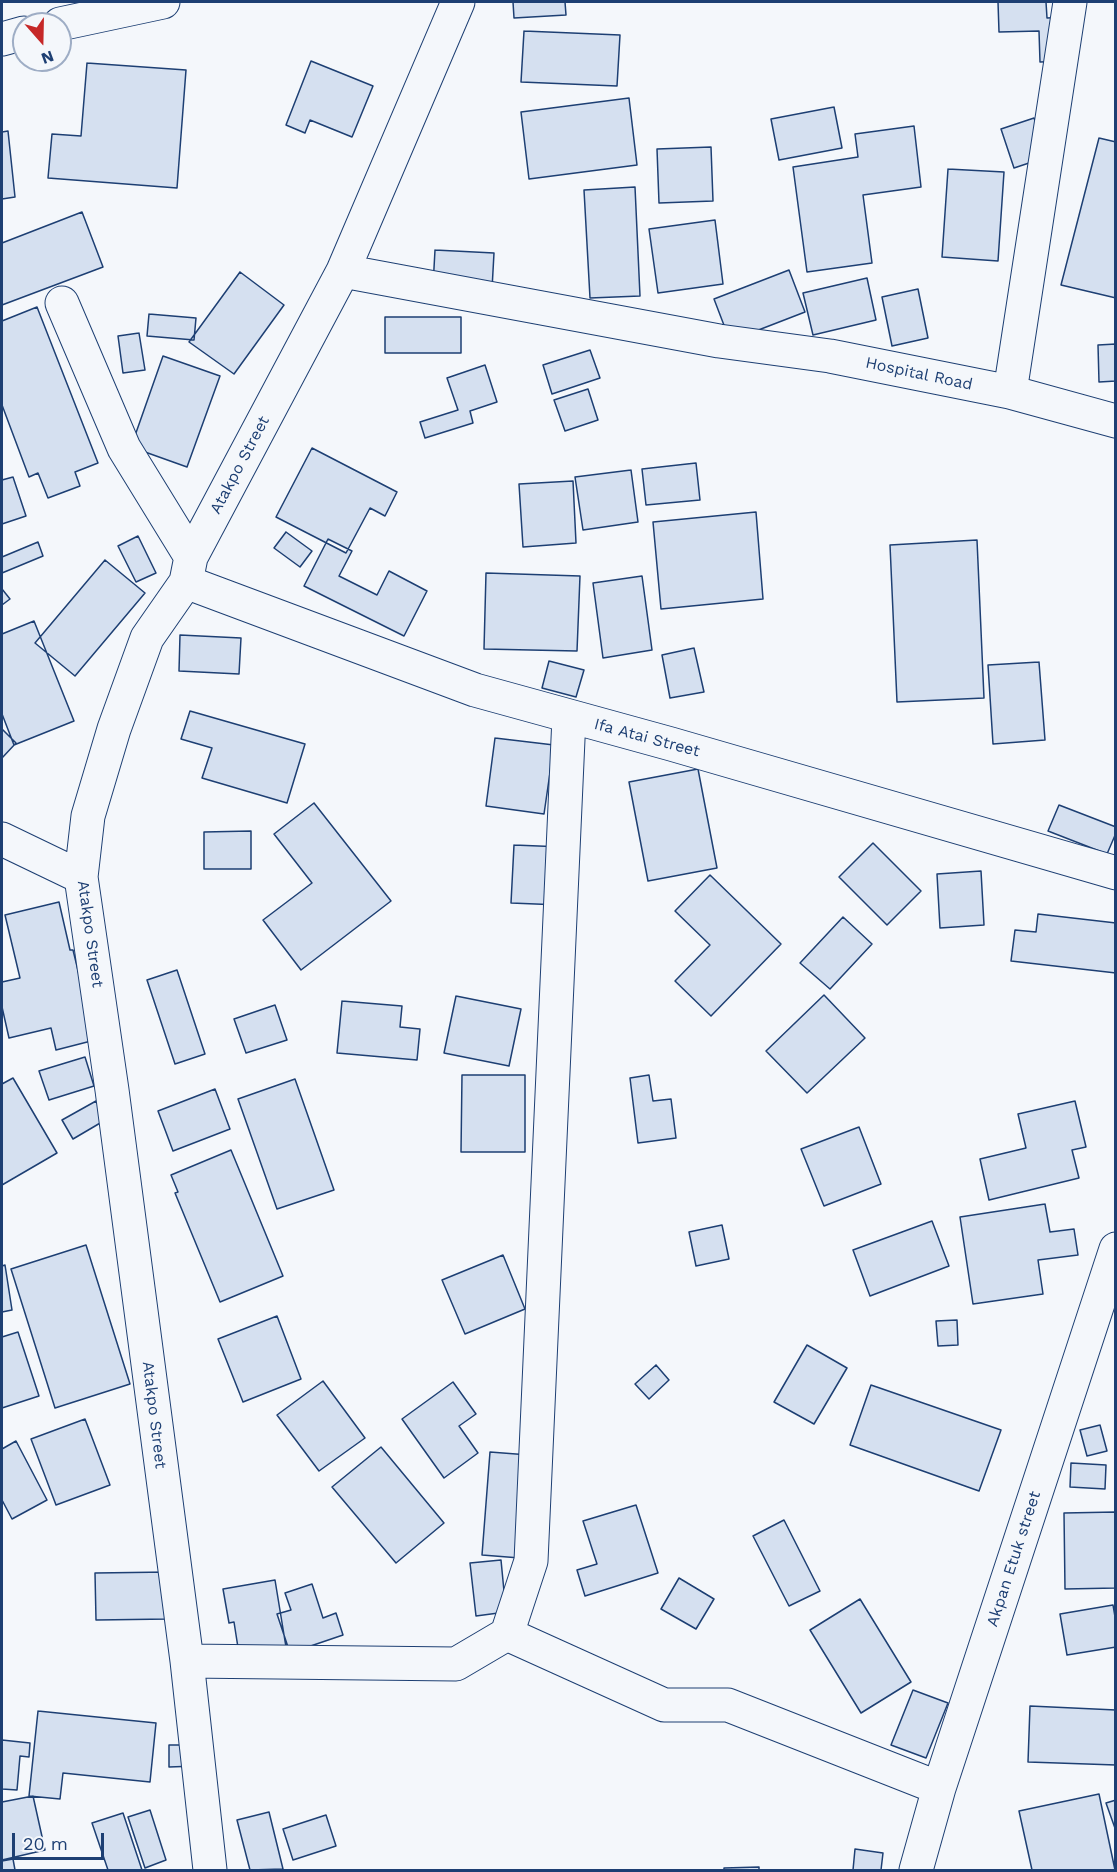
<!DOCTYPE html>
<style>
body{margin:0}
#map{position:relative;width:1117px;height:1872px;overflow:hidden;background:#f4f7fb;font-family:"Work Sans",sans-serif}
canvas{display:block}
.frame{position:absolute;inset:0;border:3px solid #1d3f73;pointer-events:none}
.north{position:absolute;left:12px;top:12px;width:60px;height:60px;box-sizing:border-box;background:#f4f7fb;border:2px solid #9eadc5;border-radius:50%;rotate:160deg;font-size:16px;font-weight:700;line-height:24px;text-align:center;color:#1d3f73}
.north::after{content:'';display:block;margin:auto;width:21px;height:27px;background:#c62828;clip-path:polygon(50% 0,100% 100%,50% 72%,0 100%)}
.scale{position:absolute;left:12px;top:1833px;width:92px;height:27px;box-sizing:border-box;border:3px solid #1d3f73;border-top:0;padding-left:8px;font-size:18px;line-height:21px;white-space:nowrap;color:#1d3f73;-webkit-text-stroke:4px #f4f7fb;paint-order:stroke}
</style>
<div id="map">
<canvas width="1117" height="1872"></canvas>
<div class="frame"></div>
<div class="north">N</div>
<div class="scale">20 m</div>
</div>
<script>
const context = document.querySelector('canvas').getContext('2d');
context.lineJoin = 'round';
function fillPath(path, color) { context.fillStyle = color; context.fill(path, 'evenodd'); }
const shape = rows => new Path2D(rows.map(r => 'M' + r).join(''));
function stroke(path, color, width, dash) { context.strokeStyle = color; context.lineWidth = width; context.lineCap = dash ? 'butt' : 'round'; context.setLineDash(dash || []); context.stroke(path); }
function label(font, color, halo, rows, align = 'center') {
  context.font = font + ' "Work Sans",sans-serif'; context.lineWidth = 4.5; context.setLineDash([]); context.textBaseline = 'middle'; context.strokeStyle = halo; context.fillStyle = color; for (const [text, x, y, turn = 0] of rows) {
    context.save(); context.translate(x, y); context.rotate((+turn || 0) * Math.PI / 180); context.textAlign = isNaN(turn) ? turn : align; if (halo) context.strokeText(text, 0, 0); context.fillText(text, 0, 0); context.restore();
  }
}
const building = shape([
 [513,2,565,2,566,15,514,18,513,2],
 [998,2,1046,2,1047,18,1067,17,1068,61,1040,62,1039,31,999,32,998,2],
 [524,31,620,35,617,86,521,82,524,31],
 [311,61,373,86,352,137,310,120,305,133,286,125,311,61],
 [87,63,186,70,177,188,48,178,52,134,81,136,87,63],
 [629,98,637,165,529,179,521,112,629,98],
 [834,107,842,148,779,160,771,119,834,107],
 [1034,118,1047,157,1014,168,1001,129,1034,118],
 [914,126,921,187,863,195,872,263,807,272,793,167,858,157,855,134,914,126],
 [8,131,15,197,2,199,2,132,8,131],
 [1099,138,1116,142,1116,298,1061,285,1099,138],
 [711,147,713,201,659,203,657,149,711,147],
 [948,169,1004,172,998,261,942,257,948,169],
 [635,187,640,296,590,298,584,190,635,187],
 [82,212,103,267,2,305,2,243,82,212],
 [715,220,723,284,658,293,649,229,715,220],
 [435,250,494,253,492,289,433,286,435,250],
 [789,270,805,312,730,341,714,299,789,270],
 [240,272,284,305,234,374,189,342,240,272],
 [867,278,876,320,813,335,803,293,867,278],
 [918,289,928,338,892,346,882,297,918,289],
 [37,307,98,463,75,472,80,486,48,498,38,473,29,477,2,405,2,321,37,307],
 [149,314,196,318,194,340,147,336,149,314],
 [385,317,461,317,461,353,385,353,385,317],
 [139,333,145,370,123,373,118,336,139,333],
 [1116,344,1116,381,1099,382,1098,345,1116,344],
 [590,350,600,378,552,394,543,365,590,350],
 [163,356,220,376,187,467,131,447,163,356],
 [485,365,497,402,470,411,473,423,425,438,420,422,458,410,447,378,485,365],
 [588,389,598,420,565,431,554,400,588,389],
 [312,448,397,492,385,516,370,508,346,553,276,517,312,448],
 [696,463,700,500,646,505,642,469,696,463],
 [631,470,638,522,583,530,575,477,631,470],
 [13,477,26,516,2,524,2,480,13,477],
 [573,481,576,543,523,547,519,484,573,481],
 [756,512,763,599,661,609,653,522,756,512],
 [286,532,312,551,300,567,274,548,286,532],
 [138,536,156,573,136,582,118,546,138,536],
 [328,539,352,551,339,576,377,595,389,571,427,591,404,636,304,586,328,539],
 [977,540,984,698,897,702,890,545,977,540],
 [38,542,43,556,2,573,2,557,38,542],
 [105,560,145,593,75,676,35,643,105,560],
 [486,573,580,576,577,651,484,649,486,573],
 [642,576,652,650,603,658,593,583,642,576],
 [2,589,10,599,2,605,2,589],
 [34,621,74,721,14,745,2,714,2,634,34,621],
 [180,635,241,638,239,674,179,671,180,635],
 [694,648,704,692,670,698,662,655,694,648],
 [549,661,584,670,576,697,542,688,549,661],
 [1039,662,1045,740,993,744,988,665,1039,662],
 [190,711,305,744,287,803,202,778,212,748,181,739,190,711],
 [2,729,16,743,2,758,2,729],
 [495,738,554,745,544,814,486,806,495,738],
 [698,769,717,868,648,881,629,782,698,769],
 [314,803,391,901,301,970,263,920,312,883,274,834,314,803],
 [1059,805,1116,827,1116,833,1107,854,1048,831,1059,805],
 [251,831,251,869,204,869,204,832,251,831],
 [873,843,921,891,887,925,839,877,873,843],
 [514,845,563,847,560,905,511,903,514,845],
 [981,871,984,925,940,928,937,874,981,871],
 [710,875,781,944,711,1016,675,981,710,945,675,911,710,875],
 [59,902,70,950,73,950,95,1040,56,1050,51,1028,9,1038,2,1007,2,982,20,978,5,915,59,902],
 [1038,914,1116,923,1116,973,1011,961,1015,930,1036,932,1038,914],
 [843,917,872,944,830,989,800,963,843,917],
 [177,970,205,1054,175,1064,147,980,177,970],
 [824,995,865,1038,807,1093,766,1051,824,995],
 [456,996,521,1009,509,1066,444,1053,456,996],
 [342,1001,402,1006,400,1027,420,1029,417,1060,337,1053,342,1001],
 [275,1005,287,1040,246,1053,234,1019,275,1005],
 [85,1057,94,1086,49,1100,39,1071,85,1057],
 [462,1075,525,1075,525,1152,461,1152,462,1075],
 [649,1075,653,1101,671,1099,676,1138,638,1143,630,1078,649,1075],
 [13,1078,57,1153,2,1185,2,1084,13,1078],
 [295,1079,334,1190,277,1209,238,1099,295,1079],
 [215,1089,230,1129,173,1151,158,1111,215,1089],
 [96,1101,107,1119,73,1139,62,1120,96,1101],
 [1075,1101,1086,1147,1072,1150,1079,1178,989,1200,980,1159,1026,1148,1018,1114,1075,1101],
 [859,1127,881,1184,824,1206,801,1149,859,1127],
 [231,1150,283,1276,220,1302,175,1193,178,1192,171,1175,231,1150],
 [1045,1204,1050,1232,1074,1229,1078,1255,1038,1260,1043,1294,973,1304,960,1217,1045,1204],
 [932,1221,949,1266,870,1296,853,1250,932,1221],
 [722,1225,729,1259,696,1266,689,1232,722,1225],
 [86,1245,130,1384,55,1408,11,1269,86,1245],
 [503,1255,525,1309,465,1334,442,1280,503,1255],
 [5,1265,12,1310,2,1312,2,1266,5,1265],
 [277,1316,301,1379,243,1402,218,1339,277,1316],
 [957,1320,958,1345,938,1346,936,1321,957,1320],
 [18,1332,39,1396,2,1408,2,1337,18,1332],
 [807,1345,847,1368,814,1424,774,1402,807,1345],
 [656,1365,669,1380,649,1399,635,1384,656,1365],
 [323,1381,365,1438,319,1471,277,1415,323,1381],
 [453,1382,476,1414,459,1426,478,1453,444,1478,402,1419,453,1382],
 [871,1385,1001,1430,979,1491,850,1445,871,1385],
 [85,1419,110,1485,56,1505,31,1439,85,1419],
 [1100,1425,1107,1451,1087,1456,1080,1430,1100,1425],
 [16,1441,47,1500,12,1519,2,1500,2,1449,16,1441],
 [381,1447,444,1523,396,1563,332,1487,381,1447],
 [490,1452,529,1455,520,1558,482,1555,490,1452],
 [1071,1463,1106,1465,1105,1489,1070,1487,1071,1463],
 [636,1505,658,1573,585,1596,577,1570,597,1564,583,1521,636,1505],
 [1116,1512,1116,1588,1065,1589,1064,1513,1116,1512],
 [784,1520,820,1591,789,1606,753,1536,784,1520],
 [501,1560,506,1612,476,1616,470,1563,501,1560],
 [169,1572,169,1619,96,1620,95,1573,169,1572],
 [679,1578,714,1599,696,1629,661,1609,679,1578],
 [275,1580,286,1647,239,1654,234,1622,229,1623,223,1589,275,1580],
 [312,1584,323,1618,336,1613,343,1635,290,1653,277,1614,291,1610,285,1593,312,1584],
 [860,1599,911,1682,861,1713,810,1630,860,1599],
 [1113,1605,1116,1623,1116,1647,1067,1655,1060,1614,1113,1605],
 [913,1690,948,1703,926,1758,891,1745,913,1690],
 [1030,1706,1116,1710,1116,1765,1028,1762,1030,1706],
 [38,1711,156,1723,150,1782,63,1773,60,1799,29,1796,38,1711],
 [2,1740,30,1743,29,1757,20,1756,17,1790,2,1789,2,1740],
 [169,1745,196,1745,196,1766,169,1767,169,1745],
 [1099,1794,1115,1870,1032,1870,1019,1811,1099,1794],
 [33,1796,45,1850,2,1860,2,1802,33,1796],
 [1116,1800,1116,1831,1106,1803,1116,1800],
 [150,1810,166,1860,145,1868,128,1817,150,1810],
 [269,1812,283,1869,250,1870,237,1820,269,1812],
 [123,1813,142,1870,108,1870,92,1823,123,1813],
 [326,1815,336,1846,293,1860,283,1829,326,1815],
 [855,1849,883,1853,881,1870,853,1870,855,1849],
 [13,1859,15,1870,2,1870,2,1861,13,1859],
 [759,1867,759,1870,724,1870,724,1868,759,1867]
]);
fillPath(building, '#d5e0f0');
stroke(building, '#1d3f73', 1.5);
const minor = shape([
 [60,24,163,2],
 [2,39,24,33],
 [343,271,719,341,830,356,1010,392,1116,421],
 [62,303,124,448,191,557],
 [1010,392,1070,2],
 [186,582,475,690,671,744,1116,873],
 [2,839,81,877],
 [507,1634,664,1705,728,1705,939,1788],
 [187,1661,456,1664,507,1634,531,1561,569,717],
 [210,1870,187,1661,112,1090,81,877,88,816,114,729,147,638,186,582,191,557,343,271,458,2],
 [916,1870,939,1788,1116,1249]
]);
stroke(minor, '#1d3f73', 35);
stroke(minor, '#f4f7fb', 33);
label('16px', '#1d3f73', '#f4f7fb', [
 ["Hospital Road",919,374,12],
 ["Atakpo Street",240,465,-62],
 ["Ifa Atai Street",647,738,15],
 ["Atakpo Street",90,934,82],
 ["Atakpo Street",154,1415,83],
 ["Akpan Etuk street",1014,1559,-72]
]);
</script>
